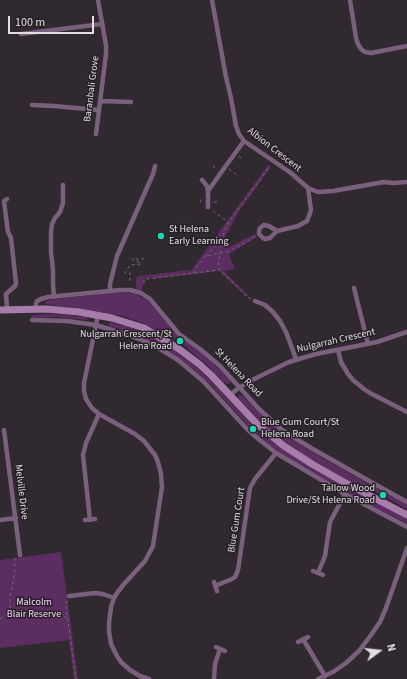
<!DOCTYPE html>
<style>
body{margin:0}
#map{position:relative;width:407px;height:679px;overflow:hidden;background:#302a30;font-family:"Source Sans 3",sans-serif}
canvas{display:block}
.north{position:absolute;left:359px;top:631px;width:40px;height:40px;-webkit-text-stroke:3px #262026;paint-order:stroke;rotate:75deg;font-size:11px;font-weight:700;line-height:16px;text-align:center;color:#e2dee2}
.north::after{content:'';display:block;margin:auto;width:14px;height:18px;background:#e2dee2;clip-path:polygon(50% 0,100% 100%,50% 72%,0 100%)}
.scale{position:absolute;left:8px;top:16px;width:86px;height:18px;box-sizing:border-box;border:2px solid #e2dee2;border-top:0;padding-left:5px;font-size:12px;line-height:14px;white-space:nowrap;color:#e2dee2;-webkit-text-stroke:3px #262026;paint-order:stroke}
</style>
<div id="map">
<canvas width="407" height="679"></canvas>
<div class="north">N</div>
<div class="scale">100 m</div>
</div>
<script>
const context = document.querySelector('canvas').getContext('2d');
context.lineJoin = 'round';
function fillPath(path, color) { context.fillStyle = color; context.fill(path, 'evenodd'); }
const shape = rows => new Path2D(rows.map(r => 'M' + r).join(''));
function stroke(path, color, width, dash) { context.strokeStyle = color; context.lineWidth = width; context.lineCap = dash ? 'butt' : 'round'; context.setLineDash(dash || []); context.stroke(path); }
function label(font, color, halo, rows, align = 'center') {
  context.font = font + ' "Source Sans 3",sans-serif'; context.lineWidth = 3; context.setLineDash([]); context.textBaseline = 'middle'; context.strokeStyle = halo; context.fillStyle = color; for (const [text, x, y, turn = 0] of rows) {
    context.save(); context.translate(x, y); context.rotate((+turn || 0) * Math.PI / 180); context.textAlign = isNaN(turn) ? turn : align; if (halo) context.strokeText(text, 0, 0); context.fillText(text, 0, 0); context.restore();
  }
}
fillPath(shape([
 [268,165,271,167,239,211,224,239,227,248,255,234,257,237,229,254,235,269,224,271,248,295,247,297,219,271,152,279,151,277,145,279,141,291,136,289,136,280,137,277,140,276,189,270,190,272],
 [120,292,135,294,147,300,178,336,203,354,228,378,230,380,230,383,228,384,223,382,208,366,190,351,185,346,176,339,169,336,163,335,142,323,123,316,112,314,46,304,45,302,49,300],
 [50,314,66,315,86,317,88,319,86,320,57,317,32,318,31,315],
 [109,322,125,326,149,335,174,350,194,365,208,378,248,420,253,428,257,432,262,435,265,436,277,444,407,518,407,524,358,498,285,456,273,448,251,429,210,384,198,373,184,362,169,352,150,341,129,332,109,326],
 [239,395,243,396,267,420,283,434,307,449,372,486,407,504,407,509,376,492,367,490,341,477,303,454,279,437,260,421,239,399,238,397],
 [61,552,78,679,74,679,69,640,0,648,0,560]
]), '#5c2d60');
stroke(shape([
 [239,156,243,160],
 [213,166,217,170],
 [229,169,237,175],
 [201,202,200,200,203,198],
 [214,202,220,202],
 [213,211,228,222],
 [206,256,222,239],
 [193,273,203,258,206,256,229,251,243,244,255,236],
 [130,281,130,273,125,273,130,265,141,264,141,263,133,260,133,258,141,260,144,258],
 [144,283,144,280,146,279,219,270],
 [251,299,246,296,221,271,218,267,222,238,227,225,231,219,270,166],
 [68,601,66,603,66,606,76,679],
 [10,614,10,599,15,571,15,558],
 [0,619,6,615,18,613,39,617,52,618,67,617]
]), '#716c71', 1, [3, 3]);
stroke(shape([
 [212,0,226,77,231,98,236,126,239,134,244,141,291,173,308,188,318,192,333,191,384,182,393,183,407,182],
 [350,0,356,38,358,44,361,49,365,52,371,53,407,46],
 [21,34,102,24],
 [101,101,131,102],
 [32,105,54,106,98,110],
 [96,134,106,54,106,45,98,0],
 [202,180,207,186,208,191,208,207],
 [208,191,225,167,244,141],
 [264,225,269,226,277,231,270,238,265,239,263,238,259,234,259,231,260,228,264,225],
 [277,231,298,226,307,221,309,216,311,210,308,188],
 [354,288,368,344],
 [110,291,110,284,117,256,153,174,155,166],
 [54,297,53,285,53,270,51,252,51,232,52,224,55,218,60,212,63,203,63,185],
 [255,301,265,305,273,312,280,321,286,332,296,359],
 [36,309,36,304,37,301,41,299,48,297,120,290,130,290,141,293,150,299,179,334,200,349,220,366,259,409,282,430,311,448,371,482,407,502],
 [7,310,6,294,15,286,16,283,11,238,8,232,4,201,7,199],
 [98,315,84,383,84,391,86,399,92,408,99,414,135,434,144,441,155,455,158,462,161,474,162,487,153,546,145,561,124,584,117,593,114,598,111,607,109,623,109,631,111,644,117,656,121,662,130,670,140,676,149,679],
 [32,320,67,321,96,325,131,336,147,342,165,352,178,360,203,381,247,429,256,437,276,453,345,494,407,527],
 [338,350,341,362,348,374,353,380,364,389,370,393,407,412],
 [230,395,236,390,248,382,289,362,316,354,377,342,407,332],
 [4,430,20,555],
 [0,520,16,518],
 [85,520,95,519],
 [90,520,83,455,86,443,99,414],
 [313,571,323,575],
 [318,573,325,556,330,522,345,494],
 [214,582,217,591],
 [215,586,232,579,235,577,238,570,250,488,255,479,276,453],
 [69,596,95,593,103,594,114,598],
 [303,639,325,676],
 [298,642,308,637],
 [216,647,225,651],
 [214,679,215,664,220,649],
 [318,679,333,672,346,663,359,651,371,635,380,622,386,608,407,548]
]), '#7b607d', 4.5);
stroke(shape([
 [0,310,47,309,79,312,112,318,144,328,179,349,199,364,211,375,257,424,284,446,312,464,340,480,407,515]
]), '#a77caa', 7);
for (const [x, y, r, color] of [
 [161,236,4,"#1dd5b1"],
 [180,341,4,"#1dd5b1"],
 [253,429,4,"#1dd5b1"],
 [383,495,4,"#1dd5b1"]
]) { const dot = new Path2D(); dot.arc(x, y, r, 0, 2 * Math.PI); context.fillStyle = color; context.fill(dot); stroke(dot, '#262026', 1.5); }
label('10px', '#e2dee2', '#262026', [
 ["Baranbali Grove",92,89,-83],
 ["Albion Crescent",274,150,38],
 ["Nulgarrah Crescent",336,341,-13],
 ["St Helena Road",238,373,46],
 ["Melville Drive",21,492,83],
 ["Blue Gum Court",237,520,-81]
]);
label('10px', '#e2dee2', '#262026', [
 ["St Helena",169,230],
 ["Early Learning",169,242],
 ["Nulgarrah Crescent/St",172,335,"right"],
 ["Helena Road",172,347,"right"],
 ["Blue Gum Court/St",261,423],
 ["Helena Road",261,435],
 ["Tallow Wood",375,489,"right"],
 ["Drive/St Helena Road",375,501,"right"]
], 'left');
label('10px', '#fad7fc', '#262026', [
 ["Malcolm",34,603],
 ["Blair Reserve",34,615]
]);
</script>
